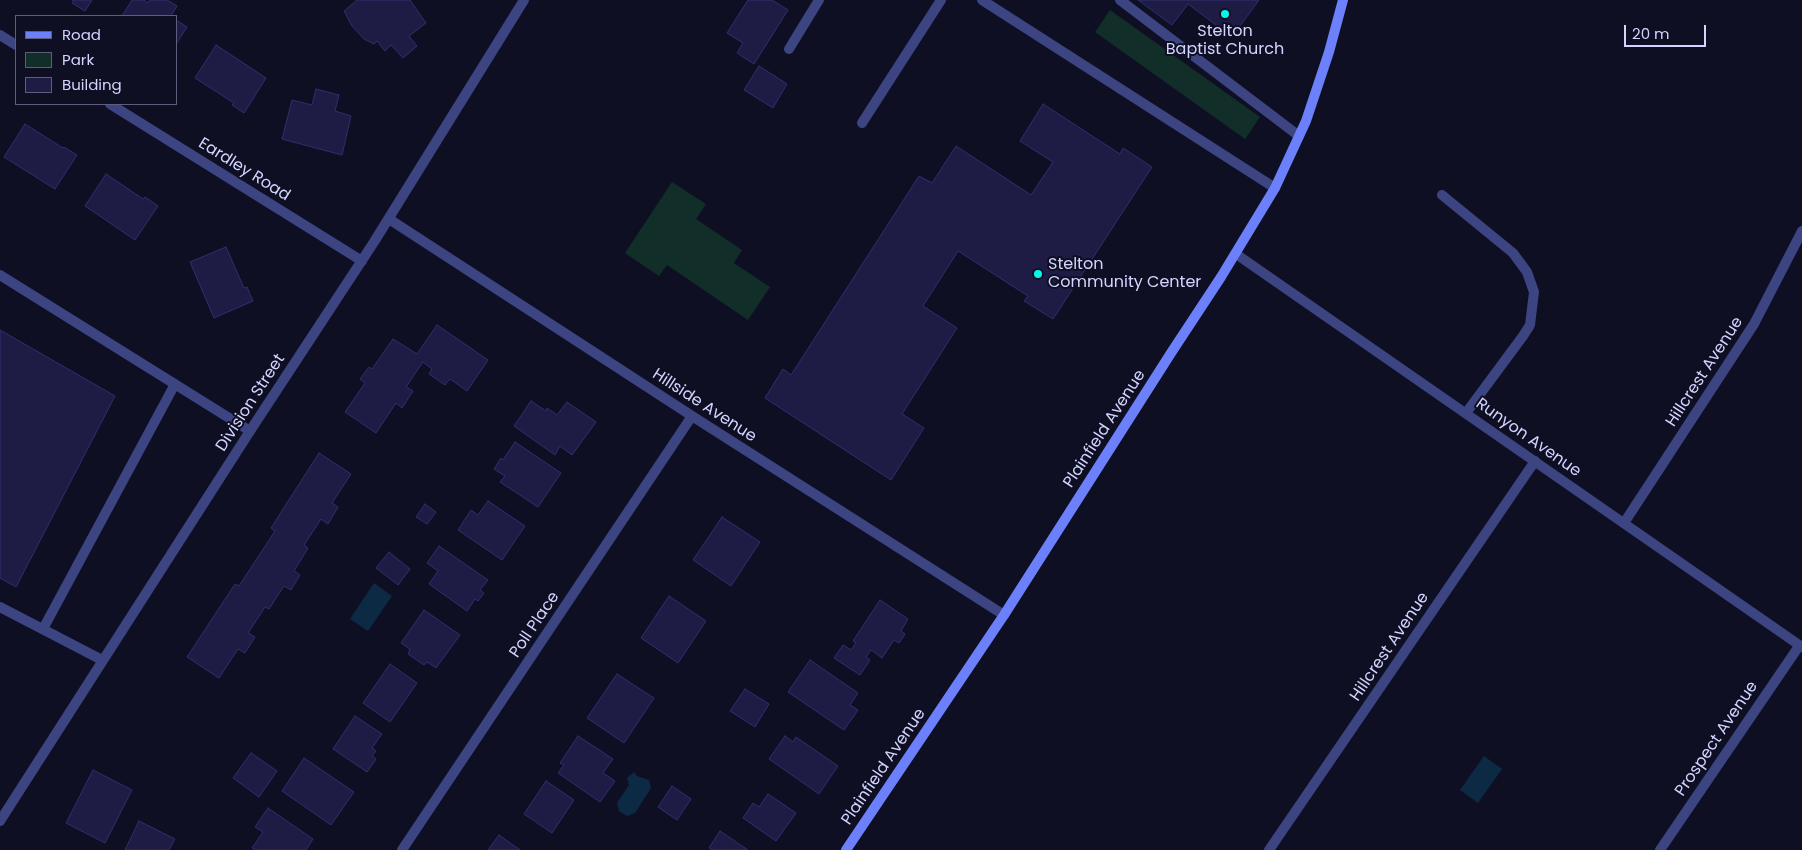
<!DOCTYPE html>
<style>
body{margin:0}
#map{position:relative;width:1802px;height:850px;overflow:hidden;background:#0f0f24;font-family:Poppins,sans-serif}
canvas{display:block}
.legend{position:absolute;left:15px;top:15px;width:162px;height:90px;box-sizing:border-box;background:#0f0f24;border:1px solid #5d5e7b;margin:0;padding:6px 9px;list-style:none;font-size:15px;color:#d3d5fe}
.legend li{display:flex;align-items:center;gap:10px;height:25px}
.legend b{width:25px;border:1px solid #5d5e7b}
.scale{position:absolute;left:1624px;top:25px;width:82px;height:22px;box-sizing:border-box;border:2px solid #d3d5fe;border-top:0;padding-left:6px;font-size:15px;line-height:18px;white-space:nowrap;color:#d3d5fe;-webkit-text-stroke:4px #0f0f24;paint-order:stroke}
</style>
<div id="map">
<canvas width="1802" height="850"></canvas>
<ul class="legend">
<li><b style="height:6px;background:#6d80fb"></b>Road</li>
<li><b style="height:14px;background:#122e29"></b>Park</li>
<li><b style="height:14px;background:#1e1c44"></b>Building</li>
</ul>
<div class="scale">20 m</div>
</div>
<script>
const context = document.querySelector('canvas').getContext('2d');
context.lineJoin = 'round';
function fillPath(path, color) { context.fillStyle = color; context.fill(path, 'evenodd'); }
const shape = rows => new Path2D(rows.map(r => 'M' + r).join(''));
function stroke(path, color, width, dash) { context.strokeStyle = color; context.lineWidth = width; context.lineCap = dash ? 'butt' : 'round'; context.setLineDash(dash || []); context.stroke(path); }
function label(font, color, halo, rows, align = 'center') {
  context.font = font + ' Poppins,sans-serif'; context.lineWidth = 4; context.setLineDash([]); context.textBaseline = 'middle'; context.strokeStyle = halo; context.fillStyle = color; for (const [text, x, y, turn = 0] of rows) {
    context.save(); context.translate(x, y); context.rotate((+turn || 0) * Math.PI / 180); context.textAlign = isNaN(turn) ? turn : align; if (halo) context.strokeText(text, 0, 0); context.fillText(text, 0, 0); context.restore();
  }
}
fillPath(shape([
 [1110,10,1260,117,1245,139,1095,32],
 [672,182,706,204,696,219,742,250,734,263,770,287,748,320,667,265,659,276,625,253]
]), '#122e29');
fillPath(shape([
 [374,583,392,596,368,631,350,619],
 [1484,756,1502,769,1478,803,1460,790],
 [634,772,637,776,649,780,651,788,635,813,627,816,619,811,617,803,629,785,627,778]
]), '#0d2a45');
const building = shape([
 [72,0,92,0,85,11,72,3,74,1,72,0],
 [132,0,144,0,148,3,150,0,167,0,177,6,171,16,122,16,132,0],
 [357,0,410,0,426,23,409,36,417,46,403,58,391,45,385,51,377,41,374,44,364,39,352,26,344,11,357,0],
 [748,0,772,0,788,10,754,64,737,53,743,43,727,33,748,0],
 [1138,0,1259,0,1232,37,1188,4,1172,25,1138,0],
 [176,20,187,27,176,44,176,20],
 [216,45,266,78,244,113,232,105,234,103,195,78,216,45],
 [759,66,787,84,773,108,744,90,759,66],
 [316,89,339,95,335,111,351,116,342,155,282,139,292,100,312,105,316,89],
 [1043,104,1120,154,1123,148,1152,167,1053,319,1024,301,1028,296,958,251,923,306,957,328,902,414,924,428,891,480,765,398,783,369,791,375,919,176,932,183,956,146,1031,195,1053,162,1020,141,1043,104],
 [25,124,63,148,64,147,77,155,55,189,4,157,25,124],
 [106,174,143,199,145,197,158,206,135,240,85,206,106,174],
 [226,247,244,288,247,287,253,301,214,318,190,262,226,247],
 [437,325,488,360,467,391,450,379,445,385,429,374,432,369,423,362,406,387,413,391,402,408,396,403,376,433,345,412,365,383,360,379,369,367,372,369,393,339,417,354,437,325],
 [0,330,115,396,16,587,0,578,0,330],
 [531,401,546,411,547,408,557,415,567,402,596,422,572,455,560,446,555,455,514,426,531,401],
 [515,442,561,473,538,507,500,482,505,476,494,469,501,458,503,460,515,442],
 [319,453,351,474,332,503,338,507,328,524,321,519,304,545,308,548,294,571,300,575,291,590,284,586,269,609,265,607,248,633,255,637,245,653,238,649,219,678,187,657,235,584,239,586,275,531,271,528,319,453],
 [488,501,525,526,502,560,458,530,471,510,478,515,488,501],
 [425,504,436,512,427,524,416,517,425,504],
 [722,517,760,542,731,586,693,560,722,517],
 [439,546,488,580,480,590,484,593,478,601,475,599,467,611,429,584,438,571,427,563,439,546],
 [389,552,410,569,398,585,376,568,389,552],
 [669,596,706,621,678,663,641,638,669,596],
 [880,600,908,619,901,631,905,634,899,643,894,640,882,658,871,650,866,657,870,660,860,675,834,658,843,645,851,650,856,643,853,641,880,600],
 [424,610,460,635,436,668,427,662,424,665,408,654,410,649,401,643,424,610],
 [810,660,858,693,850,705,858,710,844,730,788,692,810,660],
 [390,664,417,683,390,722,363,703,390,664],
 [617,674,654,698,624,743,587,718,617,674],
 [745,689,769,704,755,727,730,711,745,689],
 [355,716,382,734,372,748,376,751,372,756,376,759,367,772,333,749,355,716],
 [578,736,613,759,603,773,615,781,600,802,558,773,564,765,560,763,578,736],
 [785,736,793,742,796,737,838,766,819,794,769,759,785,736],
 [251,753,277,771,259,797,233,778,251,753],
 [304,758,354,792,331,825,282,791,304,758],
 [93,770,132,790,105,843,66,823,93,770],
 [546,781,574,800,552,833,524,814,546,781],
 [672,786,691,799,677,820,658,807,672,786],
 [768,794,796,813,776,841,743,818,753,803,759,807,768,794],
 [268,808,313,839,306,850,256,850,252,848,263,832,255,827,268,808],
 [139,821,175,839,169,850,125,850,139,821],
 [720,831,748,850,712,850,709,848,720,831],
 [499,835,520,850,488,850,499,835]
]);
fillPath(building, '#1e1c44');
stroke(building, '#312e70', 1);
stroke(shape([
 [982,0,1275,188],
 [1120,0,1299,136],
 [789,49,819,0],
 [862,123,941,0],
 [1442,195,1513,253,1527,272,1534,292,1530,325,1523,336,1466,413],
 [0,275,250,431],
 [0,607,102,660],
 [43,629,175,384]
]), '#3c4482', 10);
stroke(shape([
 [0,35,16,45],
 [110,104,362,261],
 [389,219,692,416,1004,615],
 [1236,254,1802,647],
 [1624,523,1754,324,1802,231],
 [0,821,250,431,374,242,524,0],
 [402,850,692,416],
 [1269,850,1535,461],
 [1660,850,1799,646]
]), '#3c4482', 10);
stroke(shape([
 [846,850,1004,615,1171,353,1221,277,1275,188,1306,121,1329,52,1343,0]
]), '#6d80fb', 10);
for (const [x, y, r, color] of [
 [1225,14,5,"#07f6e9"],
 [1038,274,5,"#07f6e9"]
]) { const dot = new Path2D(); dot.arc(x, y, r, 0, 2 * Math.PI); context.fillStyle = color; context.fill(dot); stroke(dot, '#0f0f24', 2); }
label('16px', '#d3d5fe', '#0f0f24', [
 ["Stelton",1225,32],
 ["Baptist Church",1225,50],
 ["Stelton",1048,265,"left"],
 ["Community Center",1048,283,"left"]
]);
label('16px', '#d3d5fe', '#0f0f24', [
 ["Eardley Road",244,170,32],
 ["Hillcrest Avenue",1705,372,-57],
 ["Division Street",251,403,-57],
 ["Hillside Avenue",704,406,33],
 ["Plainfield Avenue",1105,429,-57],
 ["Runyon Avenue",1528,438,35],
 ["Poll Place",535,625,-56],
 ["Hillcrest Avenue",1390,647,-56],
 ["Prospect Avenue",1717,739,-56],
 ["Plainfield Avenue",884,767,-56]
]);
</script>
